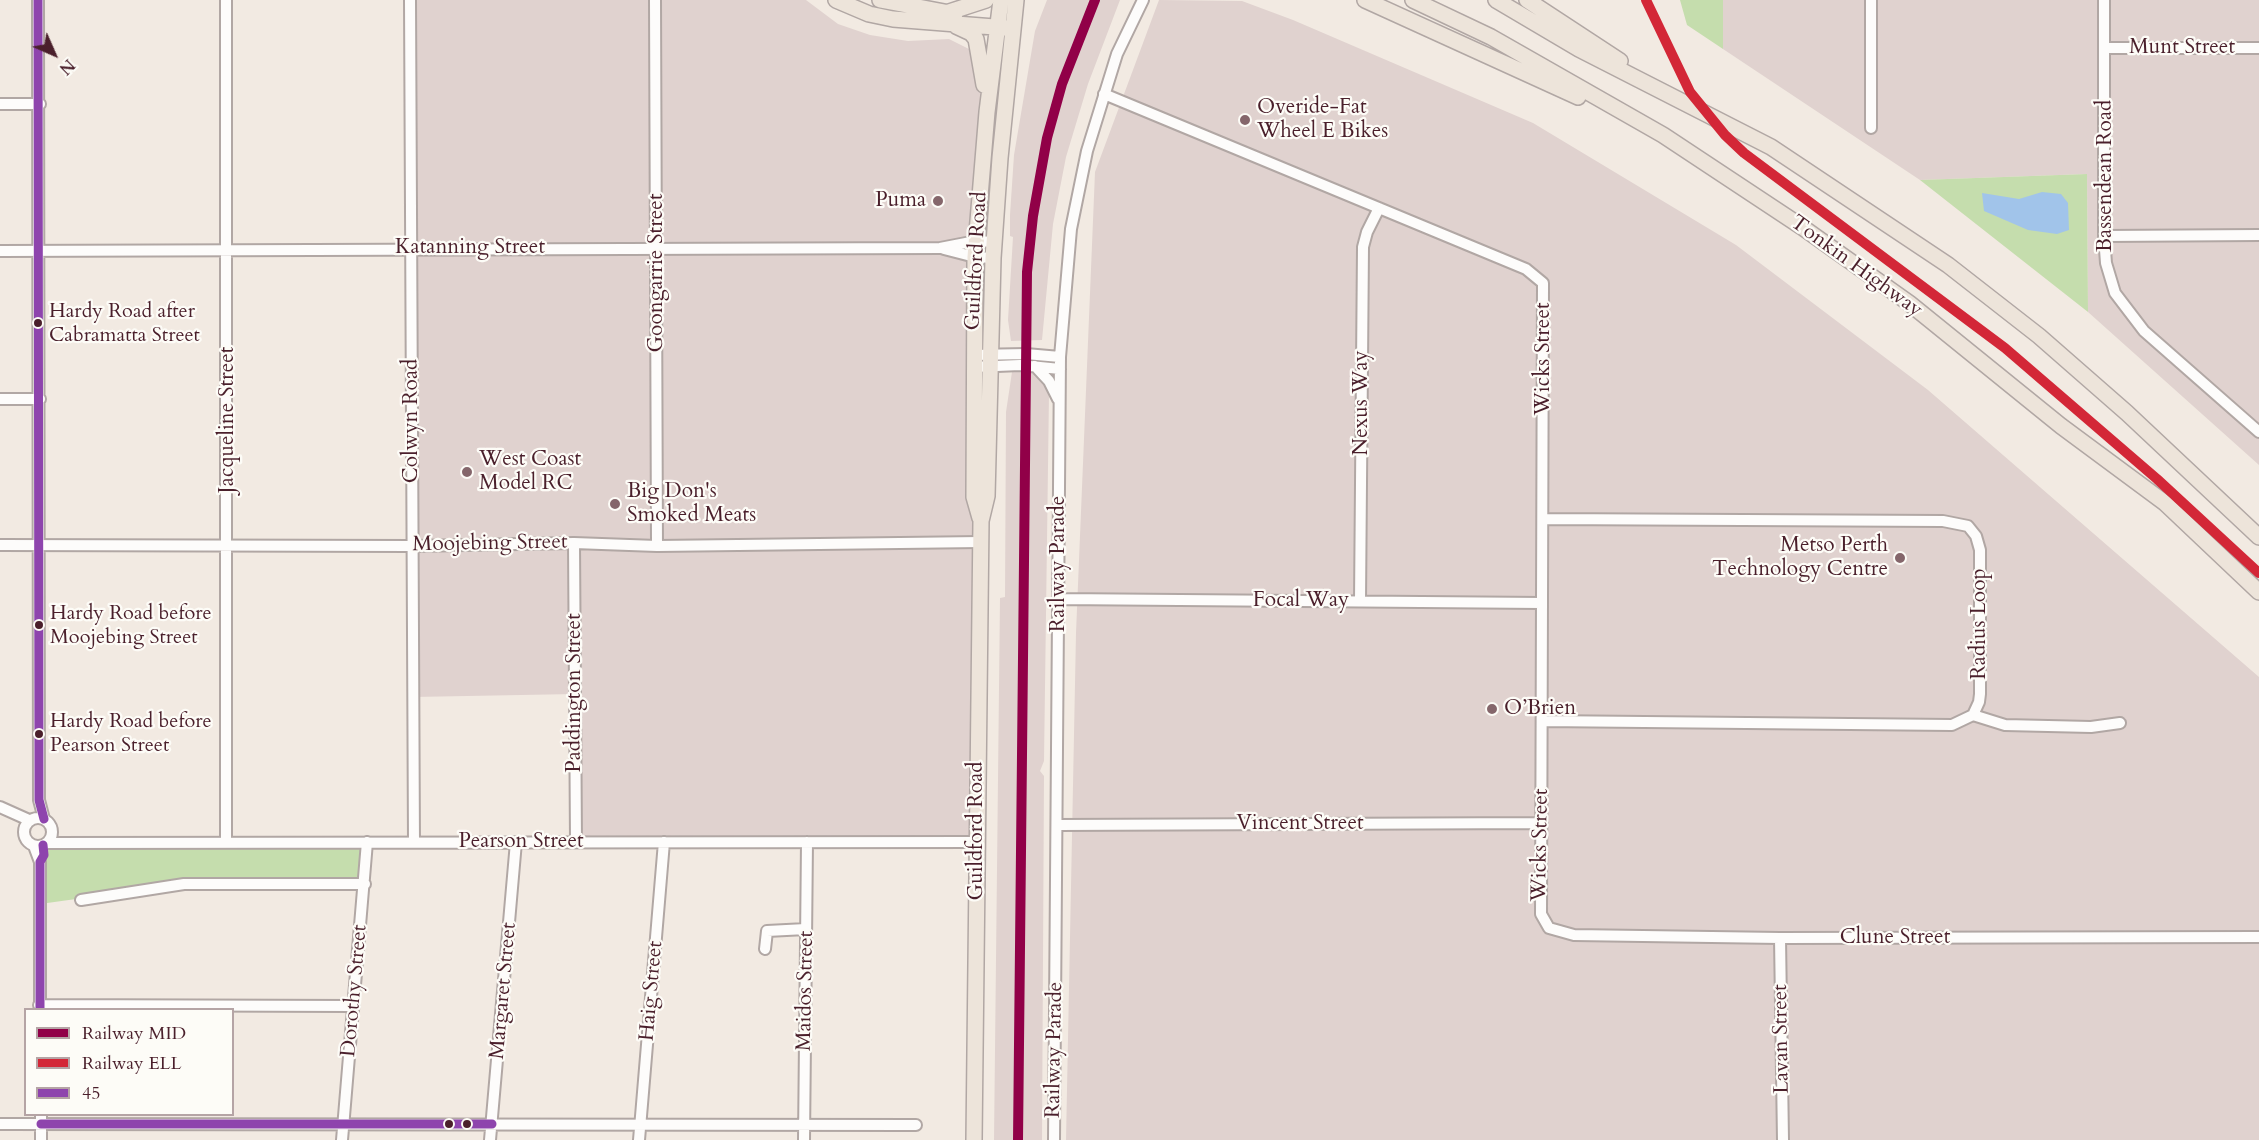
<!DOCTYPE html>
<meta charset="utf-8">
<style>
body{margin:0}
#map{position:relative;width:2259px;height:1140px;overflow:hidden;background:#f2eae2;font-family:Cardo,serif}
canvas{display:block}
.legend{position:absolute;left:24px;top:1008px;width:210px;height:108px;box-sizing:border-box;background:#fdfcf7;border:2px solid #b5a4a5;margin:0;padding:8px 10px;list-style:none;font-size:18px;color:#4a1f2b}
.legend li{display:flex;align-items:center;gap:12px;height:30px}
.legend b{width:30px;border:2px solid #b5a4a5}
.north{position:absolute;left:24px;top:24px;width:60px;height:60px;-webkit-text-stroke:4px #fdfcf7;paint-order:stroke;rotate:135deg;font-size:16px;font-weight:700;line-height:24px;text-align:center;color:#4a1f2b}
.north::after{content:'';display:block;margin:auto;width:21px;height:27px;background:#4a1f2b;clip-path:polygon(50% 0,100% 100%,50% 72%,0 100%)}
</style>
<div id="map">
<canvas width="2259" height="1140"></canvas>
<ul class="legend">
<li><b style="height:8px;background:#910048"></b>Railway MID</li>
<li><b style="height:8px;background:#d32737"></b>Railway ELL</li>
<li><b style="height:8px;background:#8e44ad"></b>45</li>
</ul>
<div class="north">N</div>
</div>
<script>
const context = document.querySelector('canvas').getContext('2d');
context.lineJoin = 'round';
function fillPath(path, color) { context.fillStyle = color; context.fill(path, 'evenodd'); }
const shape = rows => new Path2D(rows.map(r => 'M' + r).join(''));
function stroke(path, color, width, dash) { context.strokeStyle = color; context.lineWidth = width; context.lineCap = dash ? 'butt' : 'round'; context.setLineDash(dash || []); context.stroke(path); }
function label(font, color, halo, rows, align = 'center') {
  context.font = font + ' Cardo,serif'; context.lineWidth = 4.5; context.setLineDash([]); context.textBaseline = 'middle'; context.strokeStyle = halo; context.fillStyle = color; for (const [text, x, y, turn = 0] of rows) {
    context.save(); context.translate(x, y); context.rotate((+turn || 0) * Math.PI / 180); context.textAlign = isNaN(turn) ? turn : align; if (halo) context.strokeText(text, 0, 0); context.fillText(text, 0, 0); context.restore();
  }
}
fillPath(shape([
 [410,0,806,0,838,24,870,35,908,41,949,39,975,52,987,112,975,257,977,842,576,842,575,694,413,697],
 [1047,0,1120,0,1088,84,1066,157,1053,224,1042,340,1011,341,1008,320,1013,237,1010,236,1010,215,1014,155,1035,31],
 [1159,0,1242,1,1293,20,1533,123,1736,245,1928,390,2259,677,2259,1140,1066,1140,1076,633,1095,172],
 [1723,0,2259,0,2259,465,2088,312,2087,174,1920,180,1723,49],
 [1012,372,1033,372,1039,375,1049,393,1044,761,1040,771,1044,776,1042,1140,994,1140,1000,598,1005,597,1006,412]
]), '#e0d2cf');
fillPath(shape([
 [1680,0,1723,0,1723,49,1687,25],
 [2087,174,2088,312,1920,180],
 [367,842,365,884,184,884,40,904,43,845]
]), '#c5ddad');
fillPath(shape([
 [2042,192,2061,194,2068,203,2069,230,2057,234,2028,230,1984,211,1982,193,2019,199]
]), '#a1c4ea');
const minor = shape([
 [38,0,39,800,44,819],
 [410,0,414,842],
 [655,0,657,546],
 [2104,0,2104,236,2106,263,2115,293,2144,331,2259,432],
 [2105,48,2259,48],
 [1104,94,1526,269,1543,283,1541,914,1549,928,1574,935,1780,938,2259,937],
 [0,104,40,104],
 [1871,128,1871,0],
 [2104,236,2259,235],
 [944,249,975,257,993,258],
 [0,251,940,248,976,241,994,242],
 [973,355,1026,354,1060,357],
 [1035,366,1049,381,1058,399],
 [974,367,1020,365,1060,369],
 [0,399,40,399],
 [574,543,576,842],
 [0,545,412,546,574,543,657,546,981,542],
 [1059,599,1542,603],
 [1360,601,1363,247,1367,232,1379,208],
 [1973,715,2005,725,2091,727,2120,723],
 [1542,721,1952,725,1973,715,1979,702,1980,694,1980,550,1976,536,1968,526,1943,521,1543,519],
 [0,807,29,820],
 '24 832a14 14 0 1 1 28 0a14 14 0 1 1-28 0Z',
 [1058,825,1542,823],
 [226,841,226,0],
 [47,843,977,842],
 [34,846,40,862,40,1009],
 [81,900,184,884,365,884],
 [1780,938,1783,1140],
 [765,949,767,931,806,929],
 [39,1005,354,1006],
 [0,1124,916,1125],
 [41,1140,41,1114],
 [342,1140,367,842],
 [490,1140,516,842],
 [639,1140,664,842],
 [804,1140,807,842],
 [1054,1140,1060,357,1071,229,1087,151,1117,54,1143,0]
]);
const highway = shape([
 [836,0,869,14,893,19,1007,28],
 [880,0,955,14],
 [1365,0,1578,97],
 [1413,0,1491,37,1663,135,1802,227,1909,303,2061,426,2165,503,2259,592],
 [1496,0,1579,49,1771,147,1948,265,2039,336,2127,413,2259,537],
 [1527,0,1620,61],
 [946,13,986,0],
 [956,26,971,33,976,39,984,85],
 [980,518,974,497,975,257,987,112,1001,0],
 [974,1140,981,521,987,496,993,258,1000,158,1016,0]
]);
stroke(minor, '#b1a7a4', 14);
stroke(highway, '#b1a7a4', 18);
stroke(minor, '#fdfcfb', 10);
stroke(highway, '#ede4da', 15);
stroke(shape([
 [38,0,39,800,44,819],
 [40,1010,40,862,44,855,43,845],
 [41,1124,492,1124]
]), '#8e44ad', 9);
stroke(shape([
 [1018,1140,1027,272,1033,216,1047,138,1062,84,1095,0]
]), '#910048', 10);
stroke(shape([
 [1646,0,1690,92,1725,135,1744,153,2005,348,2157,479,2259,573]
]), '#d32737', 10);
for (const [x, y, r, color] of [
 [1245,120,6,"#85666b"],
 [938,201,6,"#85666b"],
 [38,323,5,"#4a1f2b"],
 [467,472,6,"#85666b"],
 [615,504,6,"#85666b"],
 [1900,558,6,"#85666b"],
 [39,625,5,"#4a1f2b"],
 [1492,709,6,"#85666b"],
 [39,734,5,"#4a1f2b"],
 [449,1124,5,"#4a1f2b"],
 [467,1124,5,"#4a1f2b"]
]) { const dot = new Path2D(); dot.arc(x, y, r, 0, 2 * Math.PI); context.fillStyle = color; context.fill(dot); stroke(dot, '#fdfcf7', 2); }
label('20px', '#4a1f2b', '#fdfcf7', [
 ["Hardy Road after",49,312],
 ["Cabramatta Street",49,336],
 ["Hardy Road before",50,614],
 ["Moojebing Street",50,638],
 ["Hardy Road before",50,722],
 ["Pearson Street",50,746]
], 'left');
label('21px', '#4a1f2b', '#fdfcf7', [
 ["Munt Street",2182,48],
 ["Bassendean Road",2106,176,-90],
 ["Katanning Street",470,248],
 ["Guildford Road",977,261,-87],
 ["Tonkin Highway",1856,267,36],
 ["Goongarrie Street",657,273,-90],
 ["Wicks Street",1544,359,-90],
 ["Nexus Way",1362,403,-90],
 ["Jacqueline Street",228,420,-90],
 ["Colwyn Road",412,421,-90],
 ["Moojebing Street",490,544,-1],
 ["Railway Parade",1059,564,-90],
 ["Focal Way",1301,601],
 ["Radius Loop",1980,624,-90],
 ["Paddington Street",575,693,-90],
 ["Vincent Street",1300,824],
 ["Guildford Road",977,831,-90],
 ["Pearson Street",521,842],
 ["Wicks Street",1541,845,-89],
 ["Clune Street",1895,938],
 ["Dorothy Street",355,991,-85],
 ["Margaret Street",504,991,-85],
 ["Haig Street",652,991,-85],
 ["Maidos Street",806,991,-89],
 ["Lavan Street",1782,1039,-91],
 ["Railway Parade",1055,1050,-89]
]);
label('21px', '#4a1f2b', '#fdfcf7', [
 ["Overide-Fat",1257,108],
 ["Wheel E Bikes",1257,132],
 ["Puma",926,201,"right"],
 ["West Coast",479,460],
 ["Model RC",479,484],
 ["Big Don's",627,492],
 ["Smoked Meats",627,516],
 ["Metso Perth",1888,546,"right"],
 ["Technology Centre",1888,570,"right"],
 ["O’Brien",1504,709]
], 'left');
</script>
